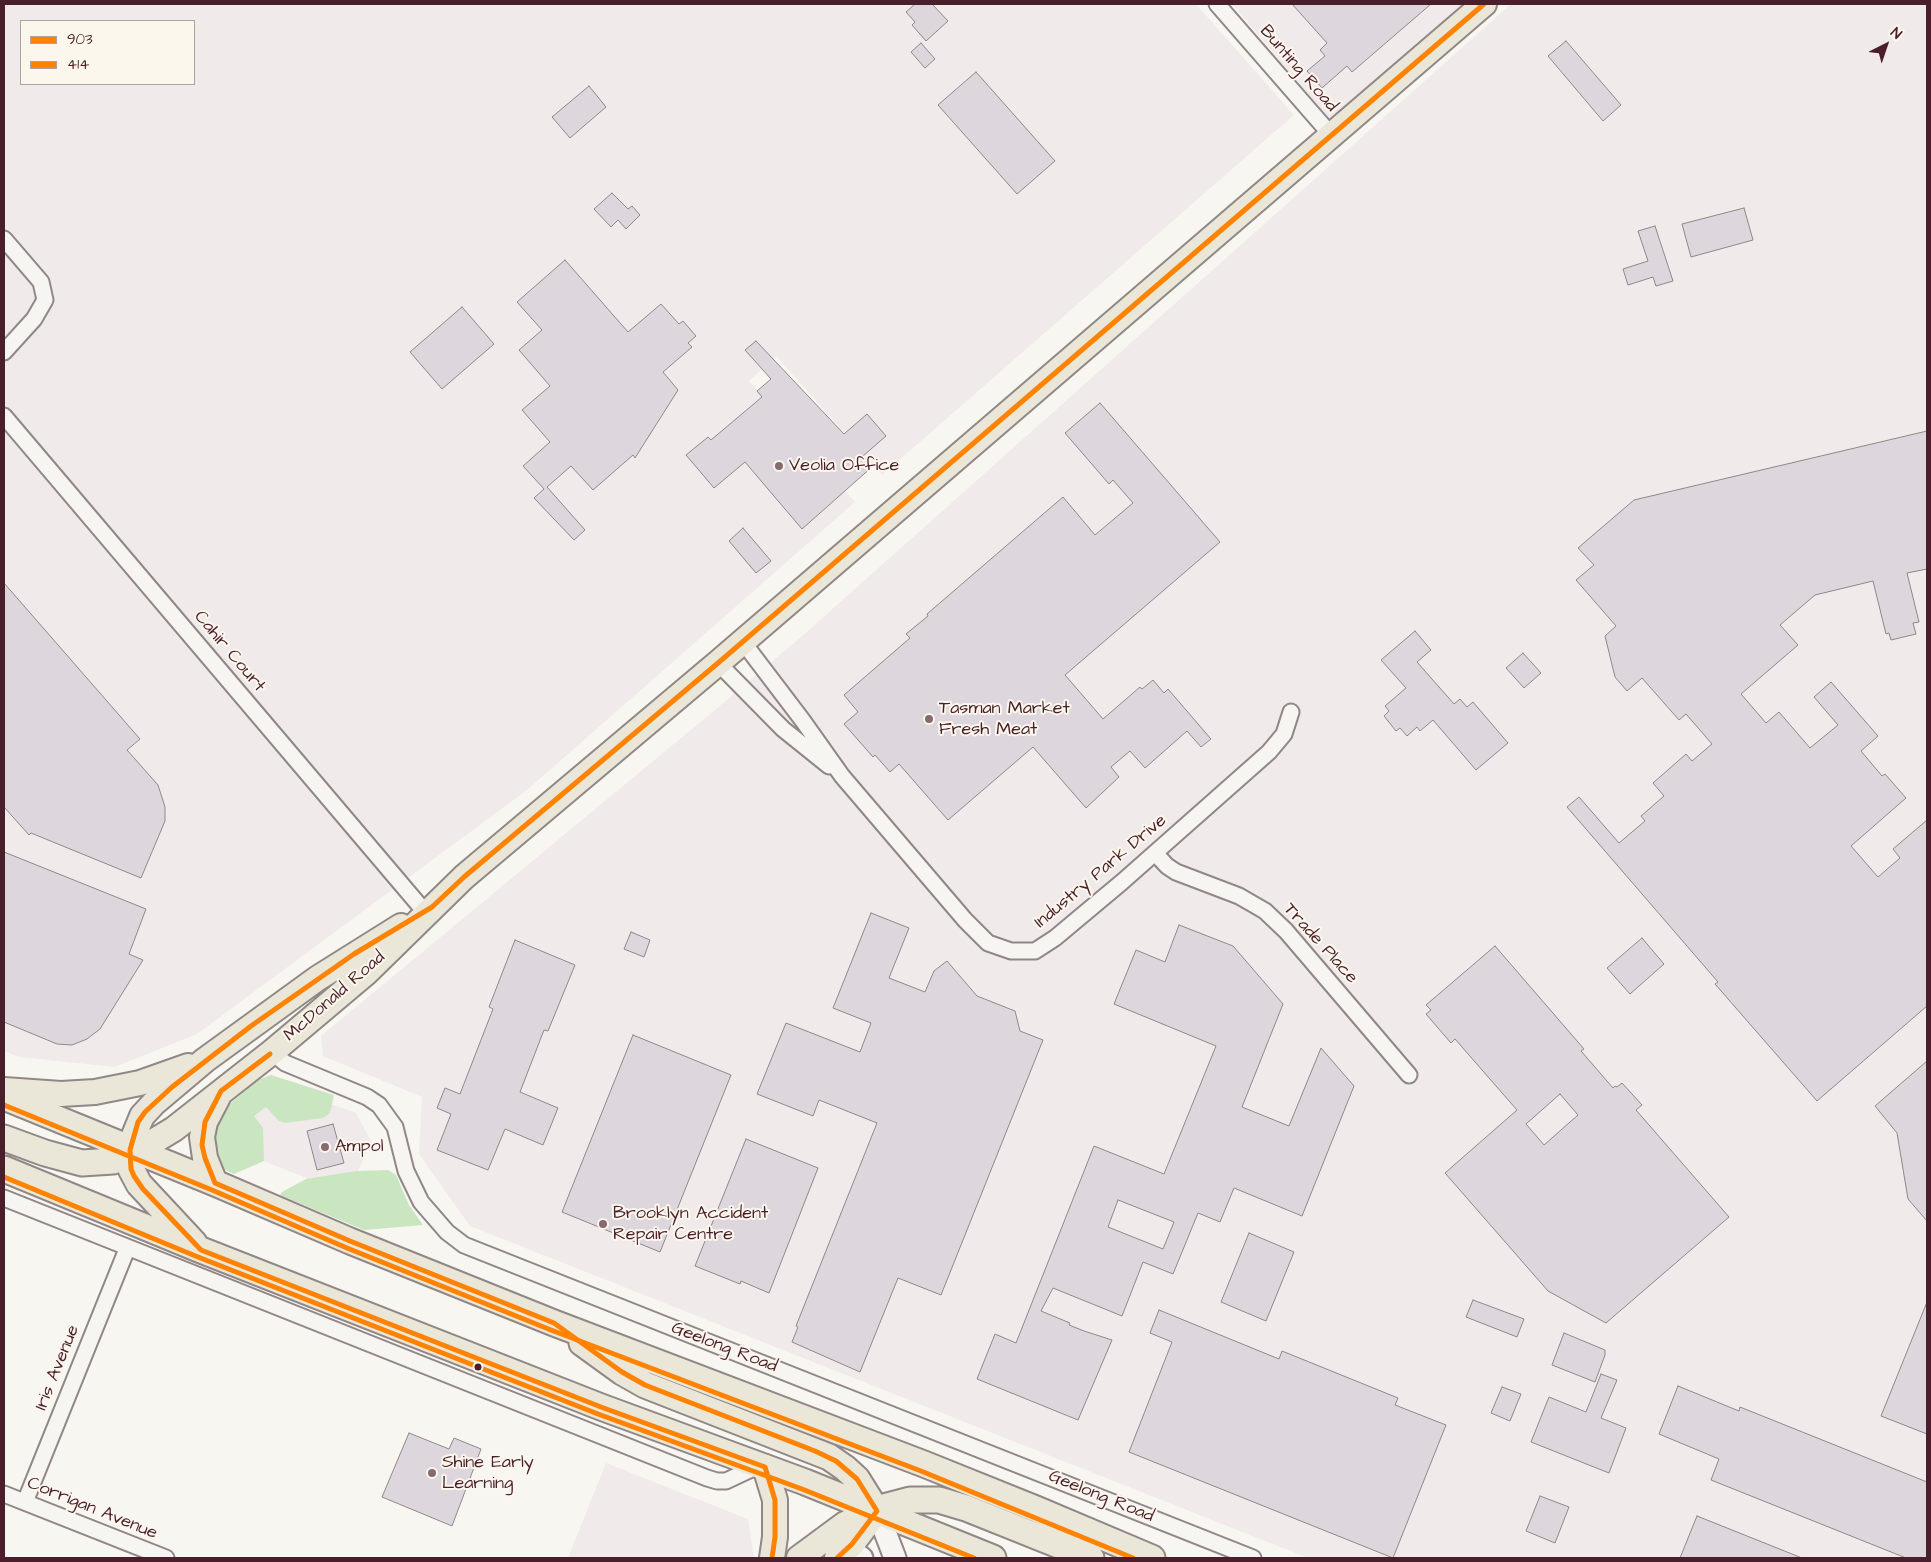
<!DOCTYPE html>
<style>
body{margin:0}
#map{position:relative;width:1931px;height:1562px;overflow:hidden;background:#f8f6f0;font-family:"Architects Daughter",sans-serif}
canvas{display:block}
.frame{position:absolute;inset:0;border:5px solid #4a1f2b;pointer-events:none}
.legend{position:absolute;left:20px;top:20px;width:175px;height:65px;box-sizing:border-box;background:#fbf7ec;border:1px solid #b4a19f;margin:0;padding:6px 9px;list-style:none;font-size:15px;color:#4a1f2b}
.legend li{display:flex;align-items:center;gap:10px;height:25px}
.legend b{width:25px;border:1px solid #b4a19f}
.north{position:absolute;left:1861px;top:20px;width:50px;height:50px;-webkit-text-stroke:4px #fbf7ec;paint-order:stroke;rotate:41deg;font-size:14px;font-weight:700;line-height:20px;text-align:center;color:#4a1f2b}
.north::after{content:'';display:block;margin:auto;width:18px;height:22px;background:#4a1f2b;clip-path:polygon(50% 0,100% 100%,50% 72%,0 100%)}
</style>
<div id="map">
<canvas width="1931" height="1562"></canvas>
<div class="frame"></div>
<ul class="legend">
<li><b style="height:6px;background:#ff8200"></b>903</li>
<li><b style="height:6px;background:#ff8200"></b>414</li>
</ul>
<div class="north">N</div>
</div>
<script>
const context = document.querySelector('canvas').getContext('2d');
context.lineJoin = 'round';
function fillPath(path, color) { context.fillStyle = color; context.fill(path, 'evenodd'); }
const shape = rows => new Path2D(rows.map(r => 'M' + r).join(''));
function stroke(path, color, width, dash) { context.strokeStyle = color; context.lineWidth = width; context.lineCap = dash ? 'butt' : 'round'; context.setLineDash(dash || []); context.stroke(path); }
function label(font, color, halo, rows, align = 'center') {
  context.font = font + ' "Architects Daughter",sans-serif'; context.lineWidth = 4; context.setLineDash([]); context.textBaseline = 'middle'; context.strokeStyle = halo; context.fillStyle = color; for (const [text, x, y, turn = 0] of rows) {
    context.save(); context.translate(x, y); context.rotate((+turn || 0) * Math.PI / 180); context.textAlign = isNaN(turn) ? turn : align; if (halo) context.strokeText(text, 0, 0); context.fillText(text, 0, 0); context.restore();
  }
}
fillPath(shape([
 [4,4,1196,4,1294,115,882,475,776,356,749,381,855,502,527,790,197,1034,115,1067,19,1057,4,1051],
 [21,21,194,21,194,84,21,84],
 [1232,4,1484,4,1339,130],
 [1511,4,1927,4,1927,1558,1308,1558,470,1226,419,1154,422,1097,323,1056,321,1036,710,714,801,637],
 [270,1082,356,1113,371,1141,348,1195,264,1161,222,1131],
 [606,1463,748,1519,754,1558,568,1558]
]), '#f1eaeb');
fillPath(shape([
 [271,1075,334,1095,331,1109,329,1114,323,1118,285,1123,279,1121,266,1107,254,1116,263,1128,264,1161,234,1174,223,1169,216,1159,211,1149,218,1114,258,1080],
 [388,1170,396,1175,409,1205,423,1225,364,1230,280,1195,282,1192,306,1179,356,1171]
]), '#cae6c1');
const building = shape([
 [915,4,932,4,948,21,926,41,912,25,915,22,906,12,915,4],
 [1292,4,1431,4,1352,72,1347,66,1322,88,1307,71,1325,56,1320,50,1327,43,1292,4],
 [1566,41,1621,105,1603,121,1548,56,1566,41],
 [921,43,935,59,925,68,911,52,921,43],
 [976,72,1055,161,1017,194,938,105,976,72],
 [589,86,606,107,570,138,552,117,589,86],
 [612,193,628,209,632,206,640,215,626,229,618,220,611,227,594,209,612,193],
 [1744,208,1753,240,1691,257,1682,224,1744,208],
 [1655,226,1673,281,1656,286,1653,277,1628,285,1623,269,1648,261,1638,231,1655,226],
 [565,260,628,332,661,304,679,324,683,321,696,336,688,343,692,347,663,372,678,390,635,458,633,455,593,490,571,466,547,487,585,530,574,540,534,498,544,489,523,466,550,442,522,410,550,386,519,350,542,330,517,302,565,260],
 [462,307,494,344,442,389,410,352,462,307],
 [756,341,844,434,867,414,886,436,863,456,873,466,802,529,745,462,714,488,686,455,708,437,711,440,762,397,757,391,771,379,745,350,756,341],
 [1100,403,1220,542,1065,675,1103,719,1140,687,1142,689,1153,680,1164,693,1168,689,1211,739,1201,747,1187,731,1145,768,1130,751,1111,767,1119,777,1086,808,1033,747,948,820,899,764,890,772,875,755,873,757,844,724,858,712,844,695,910,638,906,634,928,616,927,614,1063,497,1095,535,1133,503,1113,480,1109,484,1065,433,1100,403],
 [1927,431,1927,569,1907,573,1919,622,1913,623,1916,634,1891,640,1889,633,1886,634,1873,581,1815,595,1780,625,1798,645,1741,694,1766,723,1779,712,1810,748,1838,725,1814,697,1831,682,1878,736,1861,751,1882,776,1885,774,1906,798,1851,846,1878,877,1900,858,1893,849,1927,820,1927,1006,1817,1101,1715,984,1718,982,1567,807,1579,797,1619,843,1645,821,1641,816,1664,796,1653,783,1686,754,1692,761,1712,744,1686,714,1679,720,1642,678,1627,691,1615,677,1605,636,1616,626,1576,580,1594,565,1578,548,1634,500,1927,431],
 [743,528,771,561,756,573,729,541,743,528],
 [4,583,140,739,127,750,158,785,165,807,165,821,141,878,31,833,29,835,4,807,4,583],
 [1415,631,1431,650,1417,662,1454,704,1460,699,1467,707,1473,702,1508,743,1476,770,1433,720,1420,731,1417,727,1407,736,1400,728,1396,731,1384,716,1389,711,1385,706,1406,688,1381,660,1415,631],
 [1523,653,1541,673,1524,688,1506,668,1523,653],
 [4,852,146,909,129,954,143,960,100,1029,87,1039,72,1045,57,1044,4,1022,4,852],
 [871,913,909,928,889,978,925,992,934,971,947,961,977,996,1015,1011,1020,1031,1043,1040,941,1295,898,1278,860,1372,792,1342,798,1327,796,1326,877,1123,819,1100,813,1116,757,1094,786,1023,860,1052,871,1023,833,1008,871,913],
 [1179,925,1233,946,1283,1004,1242,1107,1289,1126,1321,1048,1354,1086,1302,1216,1234,1188,1220,1222,1198,1213,1173,1274,1143,1262,1122,1316,1053,1288,1041,1311,1070,1323,1069,1325,1084,1331,1112,1340,1078,1420,977,1379,995,1334,1016,1343,1094,1146,1164,1174,1216,1046,1114,1004,1136,950,1165,962,1179,925],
 [1118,1200,1174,1222,1163,1249,1108,1227,1118,1200],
 [631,932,650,940,644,957,624,949,631,932],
 [1642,938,1664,964,1630,994,1607,968,1642,938],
 [515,940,575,965,548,1031,544,1030,520,1092,558,1108,543,1145,505,1129,488,1170,437,1150,451,1114,437,1108,445,1088,460,1094,493,1009,489,1007,515,940],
 [1495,946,1584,1049,1581,1051,1613,1088,1615,1086,1617,1087,1622,1083,1642,1105,1636,1110,1729,1217,1606,1323,1548,1291,1445,1173,1517,1110,1455,1039,1451,1043,1426,1014,1431,1010,1426,1005,1495,946],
 [1560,1094,1578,1115,1544,1145,1526,1124,1560,1094],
 [633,1035,731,1075,660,1252,562,1212,633,1035],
 [1927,1061,1927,1221,1908,1199,1897,1133,1875,1106,1927,1061],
 [333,1124,344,1163,317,1170,307,1131,333,1124],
 [746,1139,818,1168,769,1293,741,1281,740,1284,695,1266,746,1139],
 [1249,1233,1294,1252,1266,1321,1221,1302,1249,1233],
 [1473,1300,1524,1319,1517,1337,1466,1317,1473,1300],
 [1927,1302,1927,1434,1881,1416,1927,1302],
 [1159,1310,1279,1359,1282,1351,1398,1398,1395,1405,1446,1425,1393,1558,1129,1452,1172,1342,1150,1333,1159,1310],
 [1564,1333,1605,1350,1605,1355,1595,1382,1552,1365,1564,1333],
 [1601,1374,1617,1380,1601,1418,1626,1428,1609,1473,1531,1442,1549,1397,1586,1412,1601,1374],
 [1678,1386,1739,1411,1740,1407,1927,1482,1927,1558,1906,1558,1711,1480,1719,1459,1659,1434,1678,1386],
 [1502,1387,1521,1394,1510,1421,1491,1413,1502,1387],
 [409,1433,449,1449,454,1438,481,1449,452,1526,382,1497,409,1433],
 [1540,1496,1569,1507,1555,1543,1526,1531,1540,1496],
 [1697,1516,1802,1558,1680,1558,1697,1516]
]);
fillPath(building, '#ddd7dd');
stroke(building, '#918787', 1);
const minor = shape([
 [1217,4,1332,136],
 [4,239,41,282,45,300,34,319,4,352],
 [4,416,425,912],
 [743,642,803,721,842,776,965,920,988,943,1011,951,1035,951,1055,938,1122,882,1269,752,1284,734,1291,712],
 [718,663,783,729,829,766],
 [1155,853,1167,866,1176,872,1239,896,1265,911,1286,931,1409,1075],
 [272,1052,285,1063,367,1097,379,1105,395,1127,406,1171,421,1202,447,1232,464,1245,1253,1558],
 [4,1198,707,1478,717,1481,726,1481,760,1465],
 [4,1494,166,1558],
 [25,1502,127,1249]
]);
const secondary = shape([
 [877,1511,895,1558],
 [848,1548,862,1558]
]);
const primary = shape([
 [4,1090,61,1094,95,1092,140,1083,188,1066],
 [130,1150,135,1133,142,1116,154,1103,205,1060,318,978,401,926],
 [136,1152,174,1129,272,1052,367,972,464,877,718,663,1484,4],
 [215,1183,205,1158,202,1137,205,1122,218,1097],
 [765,1467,775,1500,775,1537,772,1558],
 [799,1558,845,1524,876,1509],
 [837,1558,852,1544,877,1511]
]);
const trunk = shape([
 [4,1097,215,1183,350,1241,554,1323,924,1464,1036,1509,1152,1558],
 [4,1138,45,1153,82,1163,113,1161,136,1152],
 [130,1150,131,1169,139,1184,194,1243],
 [4,1169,201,1250,601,1407,805,1482,993,1558],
 [582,1343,622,1372,645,1385,829,1457,845,1468,857,1479,877,1511],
 [876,1509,910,1500,939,1500,966,1508,1091,1558]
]);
stroke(minor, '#918787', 19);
stroke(secondary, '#918787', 25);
stroke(primary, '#918787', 28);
stroke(trunk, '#918787', 29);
stroke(minor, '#f6f5f1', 15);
stroke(secondary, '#f6f5f1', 21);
stroke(primary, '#eae7d8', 24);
stroke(trunk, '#eae7d8', 25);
stroke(shape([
 [270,1054,221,1091,205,1122,202,1145,205,1158,215,1183,350,1241,554,1323,622,1372,645,1385,815,1451,836,1461,857,1479,877,1511,852,1544,837,1558],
 [772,1558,775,1537,775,1500,765,1467,601,1407,201,1250,143,1189,134,1176,131,1169,130,1150,138,1122,145,1112,172,1087,251,1026,354,954,432,907,464,877,718,663,1484,4]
]), '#ff8200', 5);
stroke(shape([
 [4,1105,212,1190,347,1248,551,1330,921,1471,1133,1558],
 [4,1177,198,1257,598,1414,802,1489,974,1558]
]), '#ff8200', 5);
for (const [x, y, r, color] of [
 [779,466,5,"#876a70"],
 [929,719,5,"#876a70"],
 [325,1147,5,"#876a70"],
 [603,1224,5,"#876a70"],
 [478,1367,4.5,"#4a1f2b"],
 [432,1473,5,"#876a70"]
]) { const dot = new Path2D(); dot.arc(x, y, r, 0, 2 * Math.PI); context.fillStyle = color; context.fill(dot); stroke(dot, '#fbf7ec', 2); }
label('18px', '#4a1f2b', '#fbf7ec', [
 ["Bunting Road",1298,69,49],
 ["Cahir Court",229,652,50],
 ["Industry Park Drive",1101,872,-40],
 ["Trade Place",1320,944,48],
 ["McDonald Road",335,997,-41],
 ["Geelong Road",724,1348,21],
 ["Iris Avenue",58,1368,-68],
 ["Geelong Road",1101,1497,22],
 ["Corrigan Avenue",92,1509,22]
]);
label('18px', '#4a1f2b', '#fbf7ec', [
 ["Veolia Office",789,466],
 ["Tasman Market",939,709],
 ["Fresh Meat",939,730],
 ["Ampol",335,1147],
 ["Brooklyn Accident",613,1214],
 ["Repair Centre",613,1235],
 ["Shine Early",442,1463],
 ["Learning",442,1484]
], 'left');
</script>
